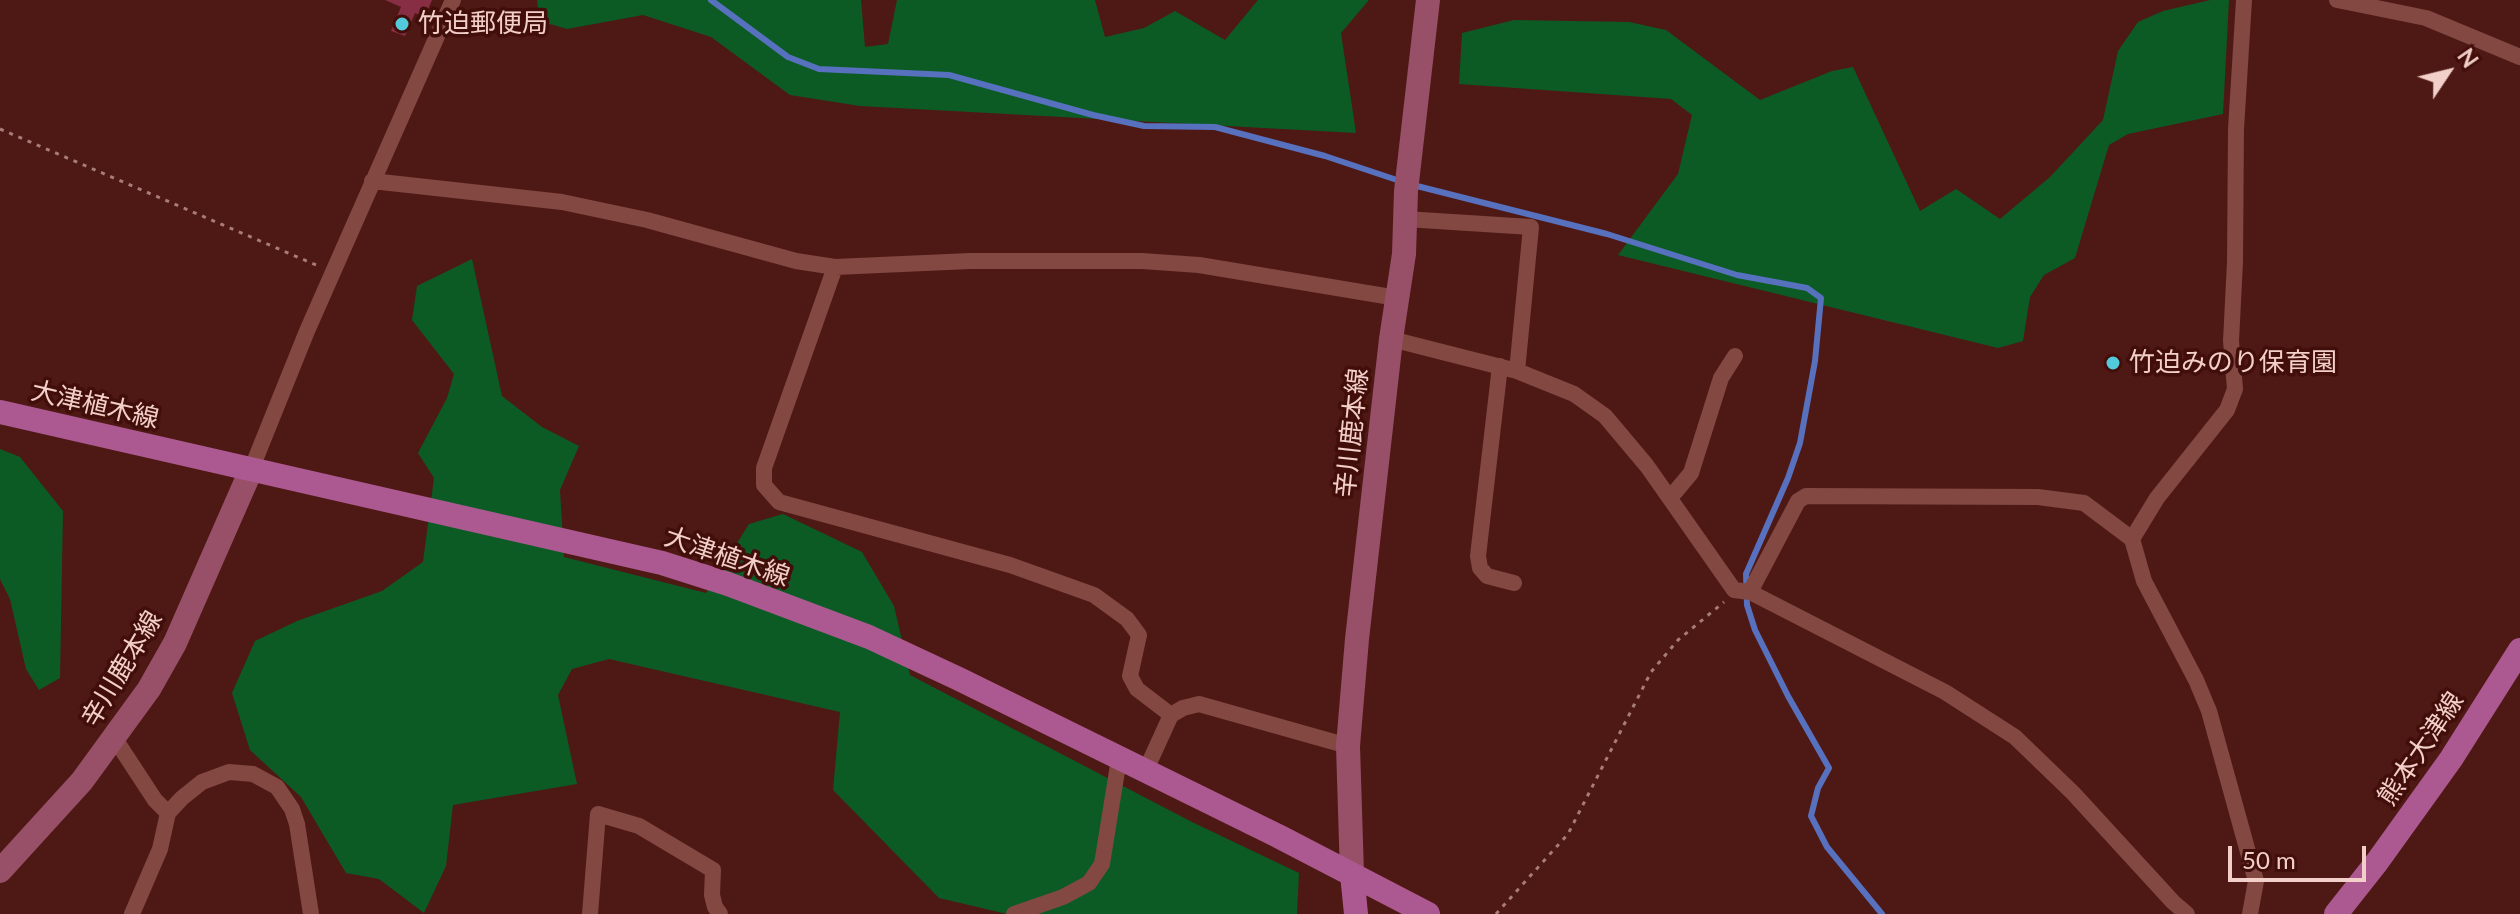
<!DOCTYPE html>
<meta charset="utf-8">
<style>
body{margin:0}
#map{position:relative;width:2520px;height:914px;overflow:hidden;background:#4e1914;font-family:Lato,sans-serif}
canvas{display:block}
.north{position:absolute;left:2408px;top:32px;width:80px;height:80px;-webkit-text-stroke:6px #420e0a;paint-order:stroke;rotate:55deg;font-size:22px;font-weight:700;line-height:32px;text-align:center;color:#f3cfca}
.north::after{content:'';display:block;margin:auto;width:28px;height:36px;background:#f3cfca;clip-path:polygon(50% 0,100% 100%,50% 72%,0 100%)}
.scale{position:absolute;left:2228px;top:846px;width:138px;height:36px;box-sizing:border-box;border:4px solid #f3cfca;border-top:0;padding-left:10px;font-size:24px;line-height:28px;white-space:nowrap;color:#f3cfca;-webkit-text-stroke:6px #420e0a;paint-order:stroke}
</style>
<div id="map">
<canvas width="2520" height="914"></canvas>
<div class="north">N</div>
<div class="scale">50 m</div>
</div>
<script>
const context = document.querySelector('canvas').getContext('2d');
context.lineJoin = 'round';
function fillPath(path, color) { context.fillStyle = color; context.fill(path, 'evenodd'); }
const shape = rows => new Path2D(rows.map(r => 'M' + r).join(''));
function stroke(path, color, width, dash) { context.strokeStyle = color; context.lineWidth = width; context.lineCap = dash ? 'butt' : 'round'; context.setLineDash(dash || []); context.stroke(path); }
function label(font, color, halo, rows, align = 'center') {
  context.font = font + ' Lato,"Noto Sans JP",sans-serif'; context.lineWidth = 7; context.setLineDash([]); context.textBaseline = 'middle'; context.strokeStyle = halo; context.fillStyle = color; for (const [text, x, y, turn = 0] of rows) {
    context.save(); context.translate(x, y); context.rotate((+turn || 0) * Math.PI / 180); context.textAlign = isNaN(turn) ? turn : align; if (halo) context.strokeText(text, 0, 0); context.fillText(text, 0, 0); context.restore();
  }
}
fillPath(shape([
 [537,0,861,0,865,47,888,44,897,0,1095,0,1105,37,1144,28,1175,11,1225,40,1258,0,1369,0,1341,33,1356,133,860,106,790,95,711,37,643,15,567,29,540,21],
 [2210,0,2229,0,2223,114,2128,134,2109,145,2075,258,2044,275,2030,297,2023,341,1998,348,1618,255,1678,174,1692,115,1671,99,1459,84,1462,33,1514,20,1629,22,1666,30,1760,100,1832,71,1853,67,1920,211,1956,189,2000,219,2050,177,2103,120,2118,51,2138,22,2163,11],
 [472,259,502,396,542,427,579,446,560,490,564,557,706,593,749,524,783,514,862,552,894,606,910,675,1192,822,1299,873,1297,914,1007,914,939,898,833,790,840,712,609,659,572,669,558,695,577,784,453,805,446,866,424,913,379,879,346,873,301,797,250,750,232,693,255,641,297,621,382,591,423,562,434,478,418,453,447,398,454,374,412,320,417,286],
 [0,449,20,457,63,511,60,678,39,690,26,669,10,599,0,579]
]), '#0c5b25');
stroke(shape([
 [711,0,788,57,819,69,949,75,1093,115,1144,126,1215,127,1325,156,1403,182],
 [1413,185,1607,234,1737,275,1807,288,1821,298,1815,361,1800,443,1788,478,1746,574,1747,605,1755,630,1788,696,1829,768,1818,788,1811,816,1827,847,1882,914]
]), '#5771bf', 6);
fillPath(shape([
 [385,0,432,0,425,17,415,13,405,36,391,31,401,7]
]), '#882e44');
stroke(shape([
 [0,129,316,265],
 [1496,914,1568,834,1651,672,1678,640,1724,602]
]), '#a87c77', 3, [4, 6]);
stroke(shape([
 [2337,0,2426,18,2520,57],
 [372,181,562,202,647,220,796,261,835,267,970,261,1142,261,1199,265,1397,298],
 [1405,219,1531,227,1517,371],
 [835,267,764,468,764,485,779,502,1010,565,1094,595,1127,619,1139,635,1130,676,1137,689,1171,715],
 [1391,339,1517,371,1574,394,1605,416,1647,466,1734,590,1750,592,1945,692,2015,737,2073,793,2173,902,2187,914],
 [1500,366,1478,556,1480,568,1487,576,1514,583],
 [251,470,307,331,453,0],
 [1670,498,1691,473,1721,378,1735,356],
 [2132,539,2157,498,2227,410,2235,389,2231,341,2235,262,2236,129,2244,0],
 [1750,592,1798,501,1806,496,2038,497,2084,503,2132,539,2144,581,2196,680,2209,711,2256,881,2250,914],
 [115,739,155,800,168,813,182,798,202,782,229,772,253,774,277,787,292,809,297,824,311,914],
 [1145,772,1171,715,1183,708,1199,704,1348,746],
 [132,914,160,849,168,813],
 [590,914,598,814,639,826,713,870,712,895,715,907,720,914],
 [1014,914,1063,897,1089,883,1102,864,1119,759]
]), '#824841', 16);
stroke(shape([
 [0,871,82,781,149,689,175,643,251,470],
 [1352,874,1348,746,1357,639,1391,339,1404,254,1406,191,1428,0]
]), '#985069', 24);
stroke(shape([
 [0,412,662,563,728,584,869,637,959,679,1278,836,1428,914],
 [1352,874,1356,914],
 [2336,914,2377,862,2451,759,2520,650]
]), '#ad5991', 24);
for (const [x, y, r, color] of [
 [402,24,8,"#53cadc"],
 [2113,363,8,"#53cadc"]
]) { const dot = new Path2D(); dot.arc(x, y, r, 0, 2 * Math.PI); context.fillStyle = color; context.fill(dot); stroke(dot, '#420e0a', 3); }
label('26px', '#f3cfca', '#420e0a', [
 ["竹迫郵便局",418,24],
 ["竹迫みのり保育園",2129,363]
], 'left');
label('26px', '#f3cfca', '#420e0a', [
 ["大津植木線",95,405,13],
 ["辛川鹿本線",1352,433,-84],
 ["大津植木線",727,557,19],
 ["辛川鹿本線",122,669,-59],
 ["熊本大津線",2421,749,-56]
]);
</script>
